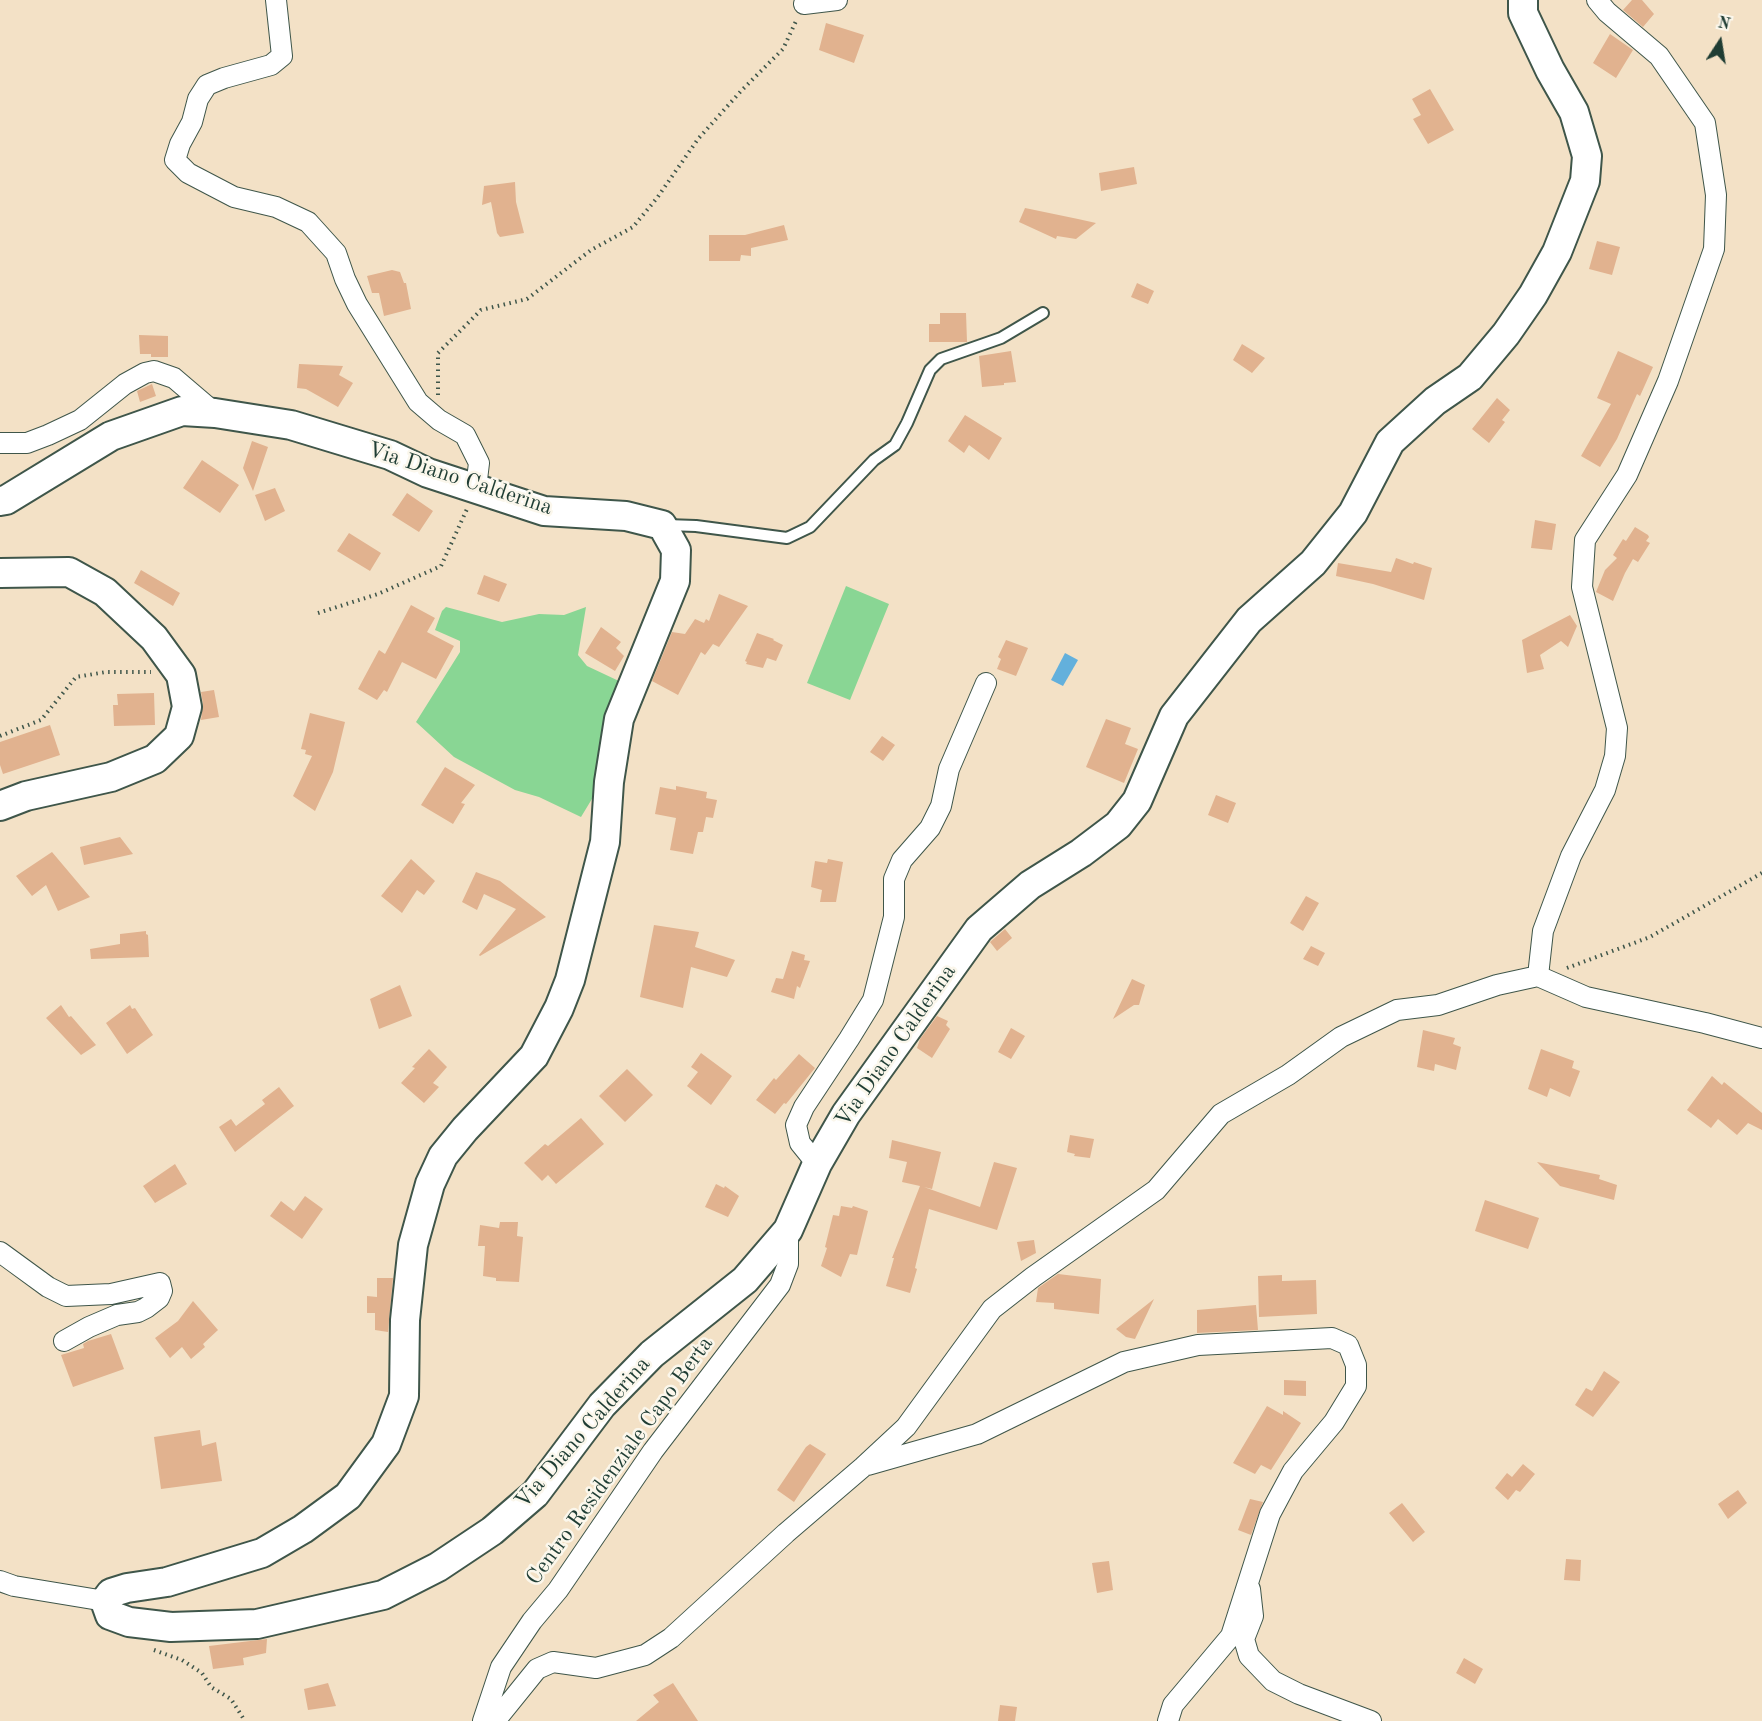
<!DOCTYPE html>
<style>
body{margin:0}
#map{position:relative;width:1762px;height:1721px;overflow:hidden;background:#f3e1c6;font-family:"Old Standard TT",serif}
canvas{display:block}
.north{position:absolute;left:1690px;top:12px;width:60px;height:60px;-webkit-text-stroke:4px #fbf7ec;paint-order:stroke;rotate:12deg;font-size:16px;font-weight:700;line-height:24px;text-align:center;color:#1f3d34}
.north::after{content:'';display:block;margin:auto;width:21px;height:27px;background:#1f3d34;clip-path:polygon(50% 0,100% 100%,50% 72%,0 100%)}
</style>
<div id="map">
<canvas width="1762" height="1721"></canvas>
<div class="north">N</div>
</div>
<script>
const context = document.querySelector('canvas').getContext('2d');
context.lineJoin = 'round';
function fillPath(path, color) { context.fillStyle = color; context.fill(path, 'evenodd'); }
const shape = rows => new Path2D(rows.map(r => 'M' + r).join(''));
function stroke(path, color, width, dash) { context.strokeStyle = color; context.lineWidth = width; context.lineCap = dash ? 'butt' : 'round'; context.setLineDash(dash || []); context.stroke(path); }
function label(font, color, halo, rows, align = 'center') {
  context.font = font + ' "Old Standard TT",serif'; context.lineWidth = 5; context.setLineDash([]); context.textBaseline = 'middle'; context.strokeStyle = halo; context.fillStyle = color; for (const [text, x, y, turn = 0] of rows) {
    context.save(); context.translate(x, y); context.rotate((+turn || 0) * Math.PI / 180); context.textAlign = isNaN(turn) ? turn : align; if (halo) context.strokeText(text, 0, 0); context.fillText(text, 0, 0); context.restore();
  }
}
fillPath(shape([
 [846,586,889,604,850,700,807,683],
 [446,607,502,622,539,614,564,615,586,607,578,655,587,666,621,682,601,784,581,817,539,797,515,790,454,757,416,722,460,652,460,641,435,630,442,611]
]), '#89d694');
fillPath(shape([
 [1065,653,1078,660,1063,686,1051,680]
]), '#63b0dc');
fillPath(shape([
 [1632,0,1642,0,1654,14,1643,27,1623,10],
 [826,23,864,35,854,63,819,50],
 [1610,34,1633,50,1616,78,1593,63],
 [1430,89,1454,130,1428,144,1413,119,1421,115,1412,99],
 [1134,167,1137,184,1101,191,1099,173],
 [515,182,516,202,524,233,500,237,497,233,491,202,482,205,484,186],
 [1025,208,1078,219,1096,223,1076,239,1057,236,1056,239,1019,222],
 [784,225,788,240,751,248,751,256,741,255,740,261,709,261,709,235,745,235],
 [1597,241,1620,247,1612,275,1589,269],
 [392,270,400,272,404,283,406,283,411,309,384,316,379,293,372,293,367,276],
 [1137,283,1154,291,1148,304,1131,297],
 [940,313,966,313,967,342,929,342,929,324,940,324],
 [139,335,168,336,168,357,151,357,151,354,140,354],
 [1242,344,1265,358,1252,373,1233,360],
 [1011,351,1016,382,1004,383,1004,385,982,387,979,356],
 [1618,351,1653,367,1640,396,1637,394,1617,439,1600,467,1581,456,1611,404,1597,398],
 [299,364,343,366,339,375,353,383,338,407,306,389,297,388],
 [152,384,156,396,140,402,137,391],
 [1497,398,1510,410,1502,420,1505,422,1489,443,1472,429],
 [965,415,1002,438,989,460,969,445,964,453,948,441],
 [252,441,268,447,253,491,243,468],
 [202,460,239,485,220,513,183,488],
 [275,488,285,511,265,521,255,495],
 [407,493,433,511,419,532,392,515],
 [1535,520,1556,524,1552,550,1531,548],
 [1635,527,1648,535,1649,537,1646,541,1650,543,1638,562,1633,559,1625,573,1613,601,1596,592,1605,570,1617,558,1613,555,1623,539,1626,541],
 [349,533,381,553,370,571,337,551],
 [1396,558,1413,564,1414,562,1432,568,1424,600,1373,584,1336,576,1338,563,1391,572],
 [141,570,180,593,173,606,134,583],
 [484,575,507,584,499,602,477,594],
 [719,594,748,606,719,647,713,644,705,655,701,652,678,695,652,681,672,632,685,634,695,619,704,623,706,619,709,621],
 [411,605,435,618,427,632,454,646,436,679,402,662,387,692,384,690,377,700,358,689,379,650,385,654],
 [1570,615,1577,626,1568,647,1561,641,1540,655,1544,669,1527,673,1522,640],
 [601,627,621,642,616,648,624,656,615,671,585,653],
 [757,633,774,639,773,640,783,645,776,661,767,658,763,668,746,664,747,662,745,661],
 [1006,640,1028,648,1016,676,997,669,1001,659,998,657],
 [214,690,219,717,201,720,203,704,201,692],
 [154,693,155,725,114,726,113,705,118,705,117,694],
 [310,713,345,722,333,772,315,811,293,796,312,756,305,754,306,750,301,749],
 [1106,719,1131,728,1125,744,1138,749,1124,783,1086,767],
 [50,725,60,755,3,774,0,765,0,742],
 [882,736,895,745,883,761,870,752],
 [445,767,475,785,461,803,465,804,453,824,421,805],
 [676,786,707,792,706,798,717,800,713,818,706,817,703,832,698,832,693,854,670,850,676,818,655,814,660,787,676,790],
 [1216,795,1236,803,1228,823,1208,815],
 [120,837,133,854,84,865,80,847],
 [52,852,90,897,58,911,46,885,32,896,16,876],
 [411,859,435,881,424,895,417,890,402,913,381,896],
 [828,859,843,862,836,902,820,902,822,890,811,887,815,861,827,863],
 [476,872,500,881,546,917,480,956,479,955,516,909,484,894,477,910,462,902],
 [1306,896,1319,903,1303,931,1290,923],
 [654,925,699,932,695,947,735,960,727,977,691,967,683,1008,640,997],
 [1005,929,1012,938,997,951,990,942],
 [146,931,146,934,148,935,149,957,91,959,90,949,120,944,120,934],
 [1311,946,1325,953,1318,966,1303,959],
 [792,951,805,955,804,960,810,961,800,988,797,986,794,999,771,992,776,978,783,979],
 [1132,979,1145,985,1139,1005,1134,1005,1113,1019],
 [400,985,412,1016,379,1029,370,999],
 [61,1005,69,1017,71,1016,96,1045,81,1055,46,1018],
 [130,1005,132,1009,135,1008,153,1035,127,1054,106,1023],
 [937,1016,948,1021,946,1025,950,1029,932,1058,917,1048,920,1039],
 [1011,1028,1025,1036,1011,1059,998,1052],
 [1423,1030,1455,1038,1453,1044,1461,1047,1456,1070,1435,1064,1434,1071,1417,1067],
 [429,1049,447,1067,433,1083,439,1087,424,1103,401,1083,415,1068,412,1067],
 [1541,1049,1574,1061,1572,1068,1580,1071,1570,1097,1550,1088,1547,1097,1528,1089],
 [701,1053,732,1076,711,1105,687,1086,698,1072,691,1067],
 [799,1054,815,1068,786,1104,784,1103,775,1114,756,1100,774,1078,776,1080],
 [627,1069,653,1095,625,1122,599,1096],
 [1712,1076,1722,1085,1724,1082,1762,1113,1762,1130,1748,1123,1737,1135,1718,1119,1711,1128,1687,1110],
 [279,1087,294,1106,235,1152,219,1127,231,1119,236,1126,265,1104,262,1100],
 [581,1118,604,1144,556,1184,548,1175,542,1181,524,1163,545,1144,548,1146],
 [1070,1135,1094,1139,1090,1158,1074,1156,1075,1154,1067,1152],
 [892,1140,941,1152,932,1189,924,1187,980,1207,994,1162,1017,1168,997,1230,929,1209,915,1268,917,1269,910,1293,886,1286,894,1258,892,1258,920,1186,902,1182,907,1162,889,1158],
 [1537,1162,1600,1175,1599,1179,1617,1185,1614,1200,1560,1186],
 [175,1164,187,1184,155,1203,143,1186],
 [716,1184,724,1188,725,1186,739,1196,728,1217,705,1207],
 [305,1196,323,1209,302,1239,270,1216,281,1201,294,1211],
 [1485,1200,1539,1218,1528,1249,1475,1231],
 [841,1206,852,1208,853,1206,868,1211,857,1255,850,1254,841,1277,821,1266,827,1248,825,1247,833,1215,839,1216],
 [500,1222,518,1222,517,1236,523,1237,519,1282,496,1281,496,1278,483,1276,485,1246,478,1246,480,1225,499,1228],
 [1034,1240,1036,1253,1021,1261,1017,1242],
 [1058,1274,1101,1279,1099,1314,1054,1309,1054,1303,1036,1302,1038,1288],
 [1282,1275,1282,1281,1316,1280,1317,1314,1259,1317,1258,1276],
 [377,1278,393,1278,388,1332,375,1330,375,1313,367,1313,367,1296,377,1297],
 [1154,1299,1135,1339,1126,1337,1116,1329],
 [193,1301,218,1330,203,1344,205,1347,191,1359,182,1347,170,1358,155,1338,178,1321],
 [1256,1305,1258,1330,1197,1333,1197,1310],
 [111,1334,124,1369,73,1387,61,1355,84,1348,83,1344,88,1341],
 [1604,1371,1620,1382,1593,1417,1575,1405,1586,1388,1592,1391],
 [1284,1380,1306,1381,1306,1396,1284,1395],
 [1267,1406,1283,1415,1283,1411,1301,1423,1271,1470,1261,1465,1255,1474,1233,1463],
 [200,1430,202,1446,216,1442,222,1481,161,1489,154,1437],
 [810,1444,826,1454,794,1502,777,1490,806,1447],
 [1523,1464,1535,1474,1520,1492,1516,1490,1508,1500,1495,1488,1507,1473,1512,1477],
 [1738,1490,1747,1503,1728,1519,1718,1504],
 [1250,1499,1263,1502,1251,1535,1238,1530],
 [1402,1503,1425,1532,1413,1542,1389,1513],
 [1566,1559,1581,1560,1580,1581,1564,1580],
 [1109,1561,1113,1590,1097,1593,1092,1563],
 [267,1639,266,1653,243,1658,244,1665,213,1669,209,1646],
 [1464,1658,1483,1669,1475,1684,1456,1673],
 [328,1683,336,1706,308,1710,304,1689],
 [673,1683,698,1721,636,1721,659,1702,653,1695],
 [1000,1705,1017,1707,1015,1721,998,1721]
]), '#e1b28f');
const lane = shape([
 [666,525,696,526,787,538,810,527,874,460,895,445,907,423,930,370,941,359,1001,338,1043,313]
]);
const street = shape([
 [276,0,282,56,271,65,224,78,207,85,198,99,192,122,180,144,175,160,188,173,234,197,276,207,308,222,336,253,345,279,357,304,418,402,439,420,465,435,479,463,476,488],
 [804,4,837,0],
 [0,443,27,443,48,435,80,420,125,384,145,373,154,371,174,378,215,413],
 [1538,976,1586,997,1705,1023,1762,1038],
 [817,1164,800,1143,796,1125,804,1107,849,1039,873,1000,894,917,894,879,902,860,930,828,941,806,949,769,986,683],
 [0,1252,48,1287,66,1296,111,1294,160,1283,162,1291,159,1298,146,1308,138,1312,117,1315,89,1327,64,1341],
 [868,1465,977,1434,1124,1362,1198,1345,1332,1338,1348,1345,1356,1365,1356,1386,1334,1422,1293,1471,1270,1514,1231,1636,1173,1705,1168,1721],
 [0,1581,14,1586,105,1601],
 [1250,1589,1253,1616,1244,1639,1249,1656,1273,1681,1299,1694,1371,1721],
 [483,1721,501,1667,532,1621,558,1590,653,1451,780,1285,788,1264,788,1230],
 [495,1721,537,1669,553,1662,596,1668,645,1655,671,1638,786,1533,863,1467,906,1427,992,1309,1033,1277,1156,1190,1221,1114,1288,1075,1341,1037,1397,1010,1438,1005,1497,985,1538,976,1543,931,1571,856,1605,790,1615,756,1617,728,1582,587,1585,540,1627,475,1668,381,1714,249,1716,195,1705,123,1659,56,1607,12,1597,0]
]);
const secondary = shape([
 [0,501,6,500,111,436,182,411,215,413,291,425,390,455,428,473,544,511,626,516,662,525,676,550,675,581,619,719,609,782,605,842,570,980,559,1008,534,1056,465,1129,443,1156,430,1184,413,1245,405,1320,404,1396,386,1444,348,1496,303,1529,262,1553,167,1582,127,1588,111,1593,105,1601,110,1615,129,1622,171,1627,257,1624,383,1595,438,1567,492,1531,535,1494,602,1405,652,1354,745,1280,788,1230,817,1164,846,1114,979,929,1030,885,1081,853,1118,825,1137,801,1174,716,1249,620,1313,563,1353,513,1390,442,1435,401,1470,377,1506,334,1533,295,1557,252,1585,181,1587,156,1574,112,1550,70,1523,13,1523,0],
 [0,573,69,572,105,592,154,638,181,675,187,707,179,736,155,759,111,777,26,796,0,806]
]);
stroke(lane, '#3f564a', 14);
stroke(street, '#3f564a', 22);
stroke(secondary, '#3f564a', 32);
stroke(shape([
 [438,395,438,353,481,310,527,299,591,250,633,227,657,198,698,139,741,91,783,49,797,19],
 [318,613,378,594,441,566,467,509],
 [0,736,41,720,76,677,106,672,151,672],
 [1567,968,1650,937,1762,873],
 [154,1650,182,1660,202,1673,211,1687,231,1699,245,1721]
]), '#3f564a', 4, [1.5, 4.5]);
stroke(lane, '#fff', 10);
stroke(street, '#fff', 20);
stroke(secondary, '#fff', 28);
label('22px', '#1f3d34', '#fbf7ec', [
 ["Via Diano Calderina",460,479,18],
 ["Via Diano Calderina",896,1046,-55],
 ["Via Diano Calderina",583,1433,-49],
 ["Centro Residenziale Capo Berta",620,1461,-54]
]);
</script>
